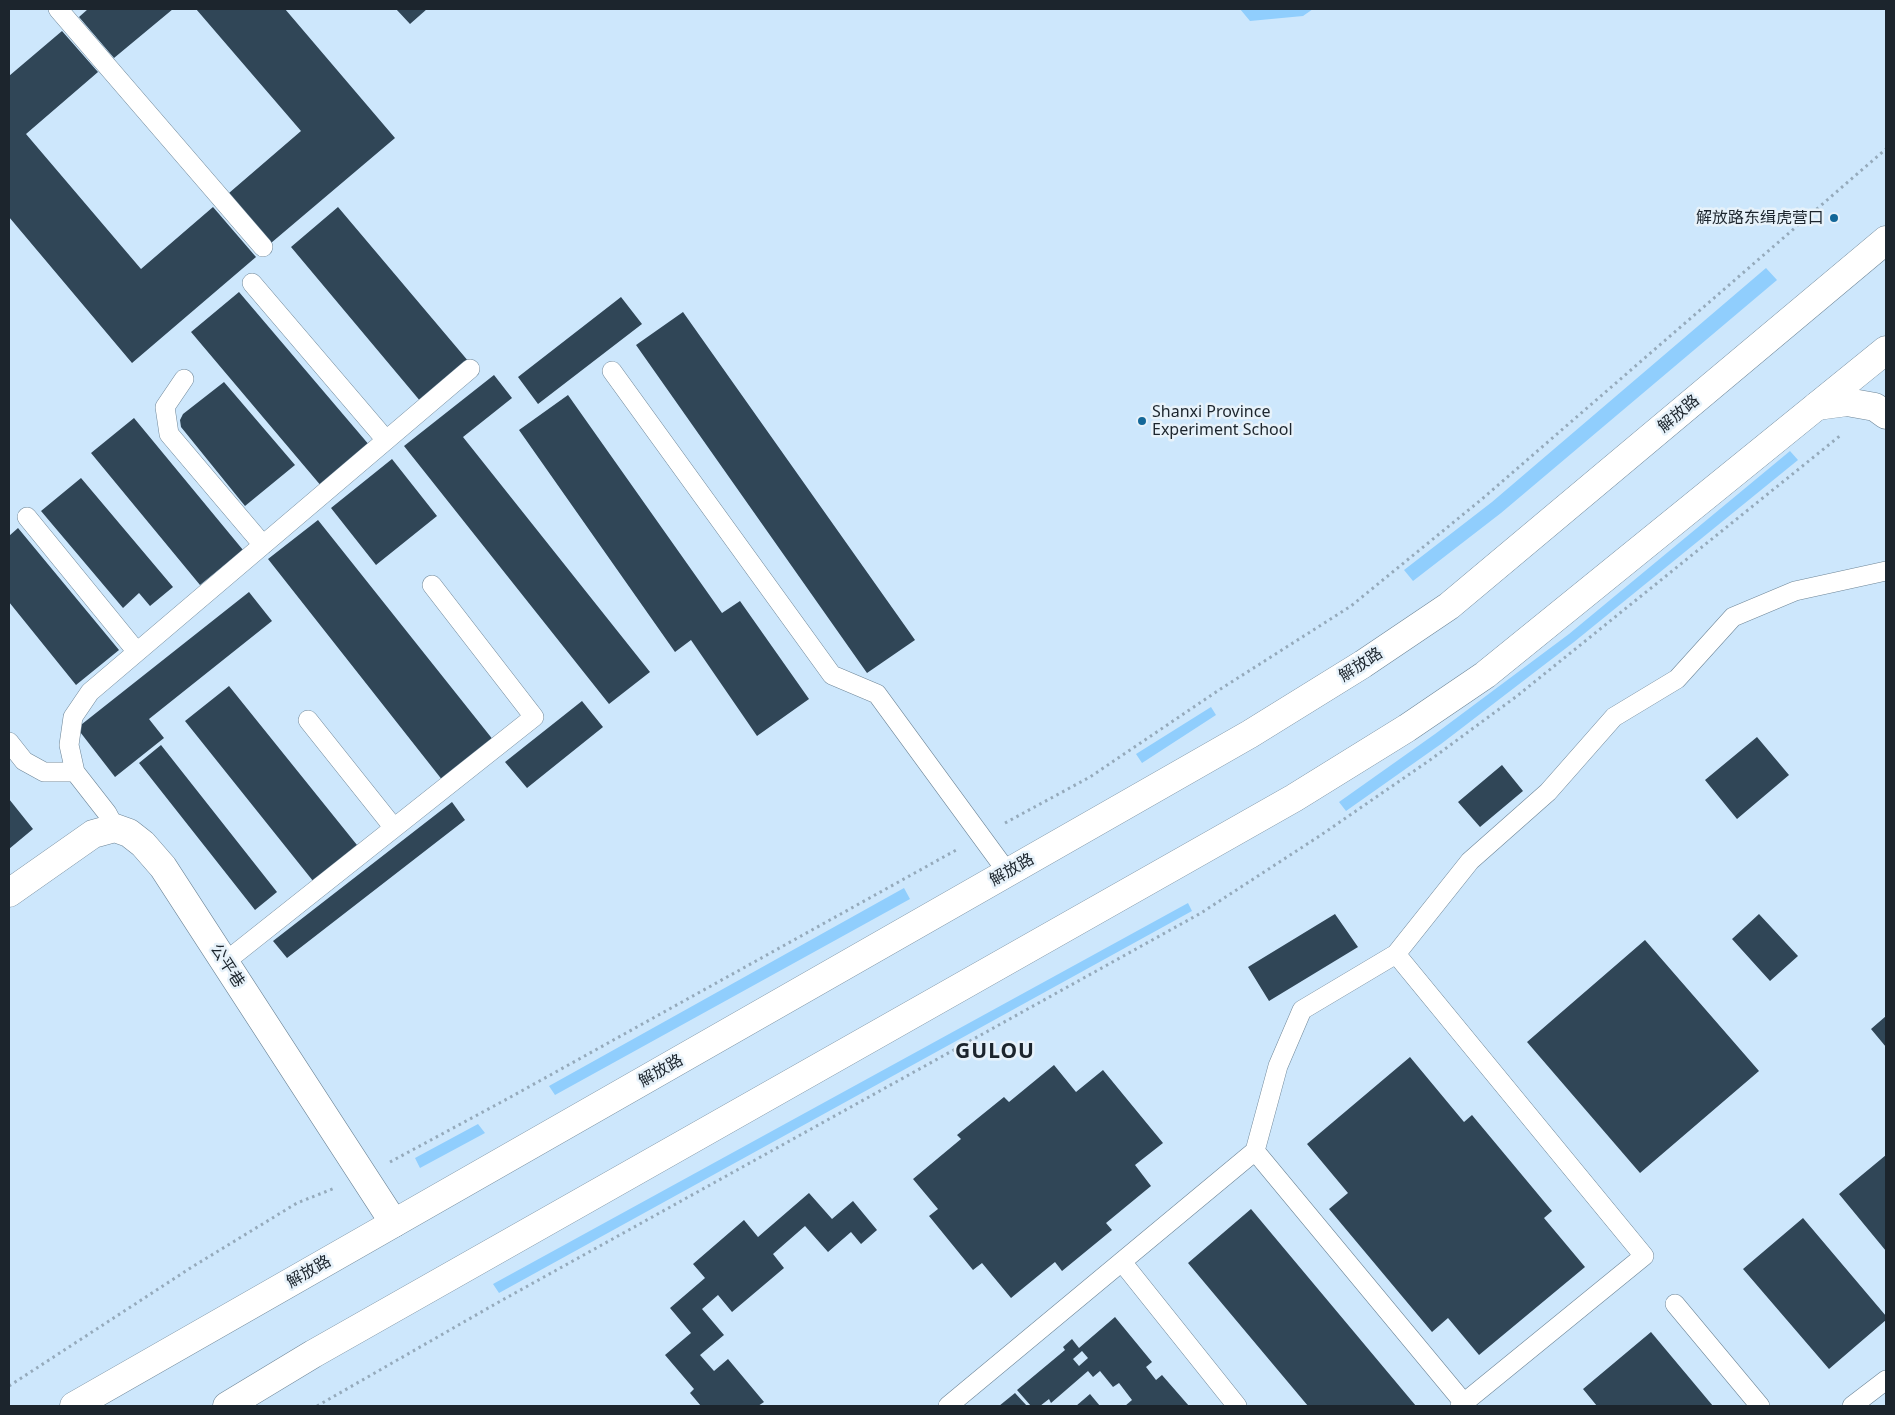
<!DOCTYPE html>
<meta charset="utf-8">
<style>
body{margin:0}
#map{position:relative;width:1895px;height:1415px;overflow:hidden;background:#cde7fc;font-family:"Noto Sans",sans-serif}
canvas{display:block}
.frame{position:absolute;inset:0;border:10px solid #1c252d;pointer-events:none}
</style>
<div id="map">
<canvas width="1895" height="1415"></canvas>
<div class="frame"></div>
</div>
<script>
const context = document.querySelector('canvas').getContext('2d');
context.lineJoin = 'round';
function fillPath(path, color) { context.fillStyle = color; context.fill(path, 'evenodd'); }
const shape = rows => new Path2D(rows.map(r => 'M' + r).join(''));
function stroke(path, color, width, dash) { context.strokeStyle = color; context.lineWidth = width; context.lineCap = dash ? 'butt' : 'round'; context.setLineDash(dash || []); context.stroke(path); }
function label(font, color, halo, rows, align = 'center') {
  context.font = font + ' "Noto Sans","Noto Sans SC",sans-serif'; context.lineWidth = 5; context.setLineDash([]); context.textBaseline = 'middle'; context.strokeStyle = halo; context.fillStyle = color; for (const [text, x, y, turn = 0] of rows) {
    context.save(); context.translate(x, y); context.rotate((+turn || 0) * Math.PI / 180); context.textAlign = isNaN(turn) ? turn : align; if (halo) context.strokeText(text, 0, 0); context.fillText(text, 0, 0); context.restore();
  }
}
fillPath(shape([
 [1240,9,1313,9,1303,16,1250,21],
 [1766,268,1777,280,1501,513,1413,581,1404,570,1492,502],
 [1790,451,1798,460,1574,642,1441,744,1346,811,1339,802,1435,734,1569,634],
 [1211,707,1216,715,1142,763,1136,754],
 [904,888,910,899,555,1095,549,1086],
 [1188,903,1192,911,499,1293,493,1284],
 [478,1124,485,1133,420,1168,415,1158]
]), '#90cefd');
fillPath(shape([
 [88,9,173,9,114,58,79,17],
 [196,9,285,9,395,138,271,243,229,193,301,131],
 [396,9,427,9,410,24],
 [62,31,98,72,26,134,141,269,213,207,256,257,132,363,9,217,9,76],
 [338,207,469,362,421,402,291,247],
 [239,292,370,446,322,487,191,332],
 [621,297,642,324,538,404,518,377],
 [683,312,915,640,867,673,636,345],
 [494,375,512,398,463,437,650,672,609,704,404,446],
 [224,382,295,465,245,506,181,427,180,420,183,414],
 [568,395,722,613,740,601,809,699,757,736,691,640,675,652,519,430],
 [134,418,243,550,200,585,91,453],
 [392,459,437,516,376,565,331,508],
 [81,478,173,587,150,606,139,593,123,608,41,511],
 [318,520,494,741,443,781,268,559],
 [18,528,119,650,76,685,9,602,9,536],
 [249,592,272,621,149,719,164,738,115,777,77,728],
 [229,686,357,845,313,881,185,721],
 [582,701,603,727,527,788,505,762],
 [1757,737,1789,775,1737,819,1705,780],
 [161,745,277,892,255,910,139,763],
 [1502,765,1523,791,1480,827,1458,802],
 [9,799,33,829,9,849],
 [452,802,465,820,287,958,273,941],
 [1335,914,1358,947,1269,1001,1248,967],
 [1759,914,1798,956,1770,981,1732,939],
 [1645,940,1759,1071,1640,1173,1527,1042],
 [1886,1016,1886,1047,1871,1029],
 [1410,1057,1464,1122,1472,1115,1552,1211,1544,1218,1585,1267,1479,1355,1448,1318,1432,1332,1329,1209,1348,1193,1307,1144],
 [1054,1065,1076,1092,1103,1070,1163,1143,1135,1165,1151,1186,1106,1223,1112,1230,1062,1271,1055,1262,1011,1298,982,1263,973,1270,929,1216,938,1209,913,1179,961,1139,957,1135,1004,1097,1009,1102],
 [1886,1155,1886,1251,1839,1194],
 [809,1193,832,1219,853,1201,877,1230,861,1244,851,1232,828,1252,805,1226,773,1254,784,1268,732,1312,718,1295,702,1309,724,1335,700,1355,714,1371,728,1359,764,1402,758,1406,701,1406,690,1393,694,1389,665,1355,691,1333,670,1308,705,1278,693,1264,744,1220,758,1237],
 [1251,1209,1416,1406,1308,1406,1188,1263],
 [1803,1218,1886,1316,1886,1320,1829,1369,1743,1269],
 [1115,1317,1152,1362,1146,1367,1156,1380,1162,1375,1189,1406,1125,1406,1132,1400,1119,1383,1113,1387,1100,1371,1093,1377,1088,1371,1051,1403,1049,1399,1040,1406,1031,1406,1017,1390,1065,1350,1063,1347,1072,1339,1079,1348],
 [1082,1351,1088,1358,1079,1366,1073,1359],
 [1651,1332,1713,1406,1597,1406,1583,1389],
 [1015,1393,1027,1406,999,1406],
 [1090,1394,1100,1406,1076,1406]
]), '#304657');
const service = shape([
 [58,9,263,247],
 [252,283,386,440],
 [612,371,832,675,877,694,1008,873],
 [184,379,165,407,169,434,263,545],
 [27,517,137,652],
 [308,720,394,828],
 [9,742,24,761,44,772,75,772],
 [115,828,107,813,75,772,69,745,73,717,90,692,470,369],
 [1396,954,1644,1256,1460,1406],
 [225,962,534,717,432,585],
 [1255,1151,1464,1403],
 [1122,1262,1237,1406],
 [1675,1304,1760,1406],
 [948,1406,1255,1151,1278,1066,1302,1010,1396,954,1470,861,1548,792,1614,717,1677,679,1733,617,1795,591,1886,571],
 [1852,1406,1886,1380]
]);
const minor = shape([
 [1817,406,1847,402,1875,407,1886,415],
 [9,893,93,834,115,828,129,833,143,844,163,867,394,1223]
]);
const primary = shape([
 [74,1406,1250,734,1363,664,1449,606,1886,240],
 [227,1406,313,1354,1294,798,1407,728,1485,675,1886,350]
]);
stroke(service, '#6d8597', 20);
stroke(minor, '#6d8597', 29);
stroke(primary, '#6d8597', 29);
stroke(shape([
 [1005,823,1090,777,1219,690,1351,606,1482,499,1886,149],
 [390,1162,507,1099,958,849],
 [9,1386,192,1267,297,1203,335,1188],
 [317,1406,497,1303,1201,913,1321,835,1430,760,1517,696,1841,435]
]), '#95aabb', 3, [2.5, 4]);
stroke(service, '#fff', 19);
stroke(minor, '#fff', 28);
stroke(primary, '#fff', 28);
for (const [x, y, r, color] of [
 [1834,218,5,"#136798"],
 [1142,421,5,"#136798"]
]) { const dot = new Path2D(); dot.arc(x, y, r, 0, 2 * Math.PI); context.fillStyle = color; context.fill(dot); stroke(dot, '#e7f2fa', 2); }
label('16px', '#1c252d', '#e7f2fa', [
 ["解放路东缉虎营口",1824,218],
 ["Shanxi Province",1152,412,"left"],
 ["Experiment School",1152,430,"left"]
], 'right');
label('16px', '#1c252d', '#e7f2fa', [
 ["解放路",1679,414,-40],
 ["解放路",1361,665,-33],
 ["解放路",1012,870,-30],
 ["公平巷",227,966,57],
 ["解放路",661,1071,-30],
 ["解放路",309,1272,-30]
]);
context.letterSpacing = '1px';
label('bold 21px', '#1c252d', '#e7f2fa', [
 ["GULOU",995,1052]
]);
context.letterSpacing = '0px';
</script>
